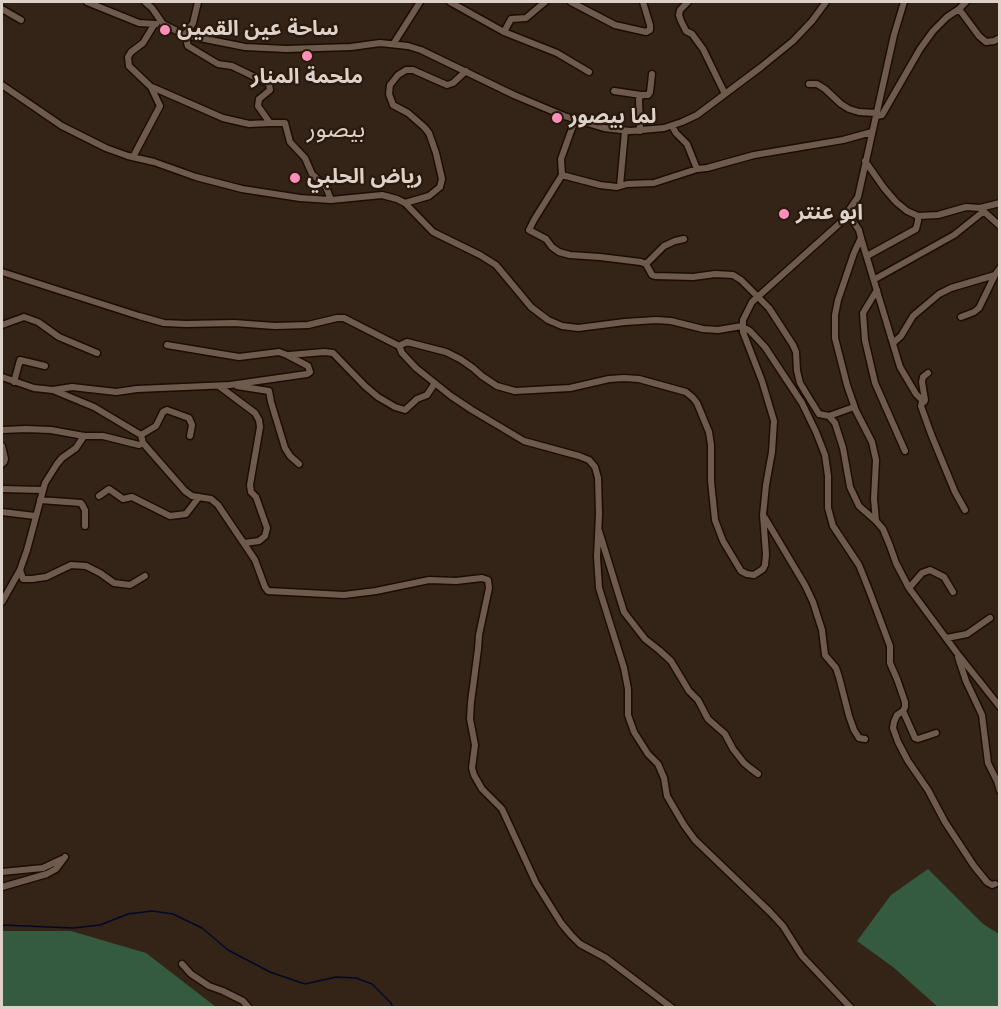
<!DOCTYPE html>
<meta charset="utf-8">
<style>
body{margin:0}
#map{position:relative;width:1001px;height:1009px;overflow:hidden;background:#342417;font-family:"Nunito Sans",sans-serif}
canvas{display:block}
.frame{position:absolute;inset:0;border:3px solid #ddd2ca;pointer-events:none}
</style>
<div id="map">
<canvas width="1001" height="1009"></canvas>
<div class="frame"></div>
</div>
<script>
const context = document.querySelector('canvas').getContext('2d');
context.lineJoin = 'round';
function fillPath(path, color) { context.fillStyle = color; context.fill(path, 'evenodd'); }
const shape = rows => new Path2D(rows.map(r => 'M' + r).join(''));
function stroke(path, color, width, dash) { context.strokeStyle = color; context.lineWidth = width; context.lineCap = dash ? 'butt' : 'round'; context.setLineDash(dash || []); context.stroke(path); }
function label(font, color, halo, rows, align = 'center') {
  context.font = font + ' "Nunito Sans","Noto Sans Arabic",sans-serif'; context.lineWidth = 4.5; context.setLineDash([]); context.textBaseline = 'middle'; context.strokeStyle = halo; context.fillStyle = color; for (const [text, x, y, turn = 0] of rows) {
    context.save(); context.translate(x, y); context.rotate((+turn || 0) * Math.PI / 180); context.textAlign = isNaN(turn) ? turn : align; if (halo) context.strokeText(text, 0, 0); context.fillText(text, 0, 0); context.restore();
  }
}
fillPath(shape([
 [928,869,983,924,999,934,999,1007,938,1007,893,967,857,941,891,895],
 [2,931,71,931,146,953,216,1007,2,1007]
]), '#345b40');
stroke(shape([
 [2,925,73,928,100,925,128,914,152,911,173,914,202,928,228,950,270,972,305,984,336,977,356,978,372,984,391,1003,393,1008]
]), '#000a28', 1.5);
const minor = shape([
 [87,2,139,23,156,24],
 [145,2,152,8,163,24,185,35,245,47,286,49,351,47,380,43,408,46,421,50,514,95,564,116,604,128,630,131,664,128,682,122,697,115,761,67,793,41,812,21,826,2],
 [450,2,504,32,557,53,589,72],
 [571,2,615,25,646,32,650,30,650,25,643,2],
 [688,2,680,10,679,15,681,21,686,31,692,34,703,49,725,94],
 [2,9,21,20],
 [959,9,979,36,986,42,994,41,1000,38],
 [504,32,511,19,526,18,545,2],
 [185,35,193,23,198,2],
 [187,35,187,43,188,46,218,64,232,66,269,84,270,90,259,99,258,106,270,123,285,123,290,142,305,158,312,174,326,187,331,200],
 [394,43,420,2],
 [809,84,817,84,825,89,841,104,849,109,859,112,876,113],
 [2,85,62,126,106,148,128,156,154,162,196,177,242,189,300,198,331,200,382,195,397,199,405,203,433,232,480,255,496,265,531,307,548,320,562,326,578,328,625,322,656,320,671,321,703,329,718,330,742,326,750,331,765,347,802,403,816,432,825,455,828,476,828,508,833,526,859,565,869,590,890,646,890,663,897,679,905,702,905,707,903,711,897,715,894,722,893,728,898,742,908,761,928,790,945,822,974,866,987,882,992,885,995,884],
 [152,87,223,118,249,124,270,123],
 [614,91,641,95],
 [876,116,882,115,920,49,933,31,947,17,959,9,966,2],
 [575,120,561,159,562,175,600,185,617,187,627,184,654,183,697,169],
 [672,126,676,133,687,144,697,169,707,168,754,155,843,140,872,132],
 [640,131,639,99,641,95,648,95,650,92,652,74],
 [133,157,160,106,151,87,129,66,128,57,131,52,143,43,154,25],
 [865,161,884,188,896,202,907,211,918,216,938,215,966,207,980,208,1000,203],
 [562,175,534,220,529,230,546,239,552,247,559,252,570,255,600,257,641,262,646,264,652,275,655,276,693,277,715,274,733,275,741,280,769,308,793,345,796,352,797,371,800,383,806,393,819,414,829,416,835,423,843,448,850,487,859,506,876,521,883,529,890,546,896,563,909,588,957,653,1000,707],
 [620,186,625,131],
 [405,203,429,196,440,187,442,179,436,153,429,133,424,127,408,113,393,105,389,94,390,85,398,75,406,70,413,70,447,85,453,83,466,71],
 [980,208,1000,226],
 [847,213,859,230,861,238,900,367,916,394,924,402,925,400,922,382,923,377,928,373],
 [861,238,854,253,838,300,835,315,835,338,847,385,856,411,872,442,876,460,874,499,876,521],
 [867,256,916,229,918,221,918,216],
 [646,264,664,246,675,241,684,239],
 [2,272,139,316,164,323,186,324,234,323,275,326,308,325,337,318,344,318,399,346,407,342,446,352,460,359,473,368,482,376,497,386,515,391,570,388,609,379,624,378,639,379,686,392,693,398,697,403,709,432,711,445,711,481,715,520,723,541,741,571,747,574,754,575,763,569,765,565,766,554,763,515,766,485,772,452,774,421,762,381,743,332,743,320,752,302,840,223,858,197,894,35,904,2],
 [875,279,954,235,984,211],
 [877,290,863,313,865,340,875,383,905,451],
 [961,317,974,312,979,308,995,275,1000,268],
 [2,325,24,317,38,322,59,337,97,353],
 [893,343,901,336,913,316,939,294,951,288,995,275],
 [399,346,402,353,416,368,451,396,472,410,524,441,579,456,589,460,595,467,598,478,599,514,597,557,599,588,624,668,628,689,628,715,634,732,648,754,658,764,664,778,667,796,684,825,695,840,770,912,783,926,802,956,851,1008],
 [289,355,324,352,333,353,365,386,378,397,395,407,405,410,417,399,427,395,435,383],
 [2,377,34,388,53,390,94,407,141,435,143,443,139,445,103,436,84,436,51,430,26,429,2,430],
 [14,382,20,360,45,366],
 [219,386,255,413,259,420,260,427,250,485,251,492,256,497,267,528,265,536,259,541,244,543],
 [237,386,269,391,271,402,285,448,290,456,299,464],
 [53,390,72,387,116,392,137,389,230,385,307,374,310,372,308,366,287,355,279,352,239,357,167,345],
 [922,402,921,406,931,434,955,492,965,510],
 [829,416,854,407],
 [141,435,156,426,163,412,167,410,189,418,192,425,190,436],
 [143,443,185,491,192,496,211,499,218,505,255,560,265,587,268,591,344,595,376,591,429,580,456,581,482,578,488,580,489,588,479,635,478,649,471,702,470,719,475,745,472,768,474,775,482,789,502,809,536,883,561,923,571,935,580,944,606,958,672,1008],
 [2,446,5,459,4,462,2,464],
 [2,489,43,490],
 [99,496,109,489,123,499,132,497,170,516,186,514,199,497],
 [40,500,81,503,85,510,85,526],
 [2,512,35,516],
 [765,518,805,585,813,602,822,630,825,655,836,668,839,677,849,716,854,730,859,738,865,739],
 [599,531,624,612,645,639,659,650,671,661,689,691,698,700,708,719,725,734,733,749,744,763,750,768,758,774],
 [20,570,23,579,32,579,46,577,71,565,86,566,100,573,114,583,130,585,145,576],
 [909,588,922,573,930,570,944,577,953,592],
 [2,602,20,570,27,550,45,483,57,464,62,458,76,448,84,436],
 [947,638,967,634,990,618],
 [958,657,966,681,982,715,988,763,997,781,1000,791],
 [903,711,915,738,918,739,936,733],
 [2,872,43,868,62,859],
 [2,887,47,874,56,869,65,857],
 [182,964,191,974,209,986,223,991,243,1001,249,1008]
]);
stroke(minor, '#1b0d03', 9);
stroke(minor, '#6e5b4d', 6);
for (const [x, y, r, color] of [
 [165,30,6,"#ff8eb9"],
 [307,56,6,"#ff8eb9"],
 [557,118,6,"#ff8eb9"],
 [295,178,6,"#ff8eb9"],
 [784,214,6,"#ff8eb9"]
]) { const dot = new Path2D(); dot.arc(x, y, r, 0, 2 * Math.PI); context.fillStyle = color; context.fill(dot); stroke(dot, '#2a1a0e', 2); }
label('bold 21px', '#ddd2ca', '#2a1a0e', [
 ["ساحة عين القمين",177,30],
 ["ملحمة المنار",307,78,"center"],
 ["لما بيصور",569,118],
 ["رياض الحلبي",307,178],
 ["ابو عنتر",796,214]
], 'left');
label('24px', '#ddd2ca', '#2a1a0e', [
 ["بيصور",336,131]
]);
</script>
